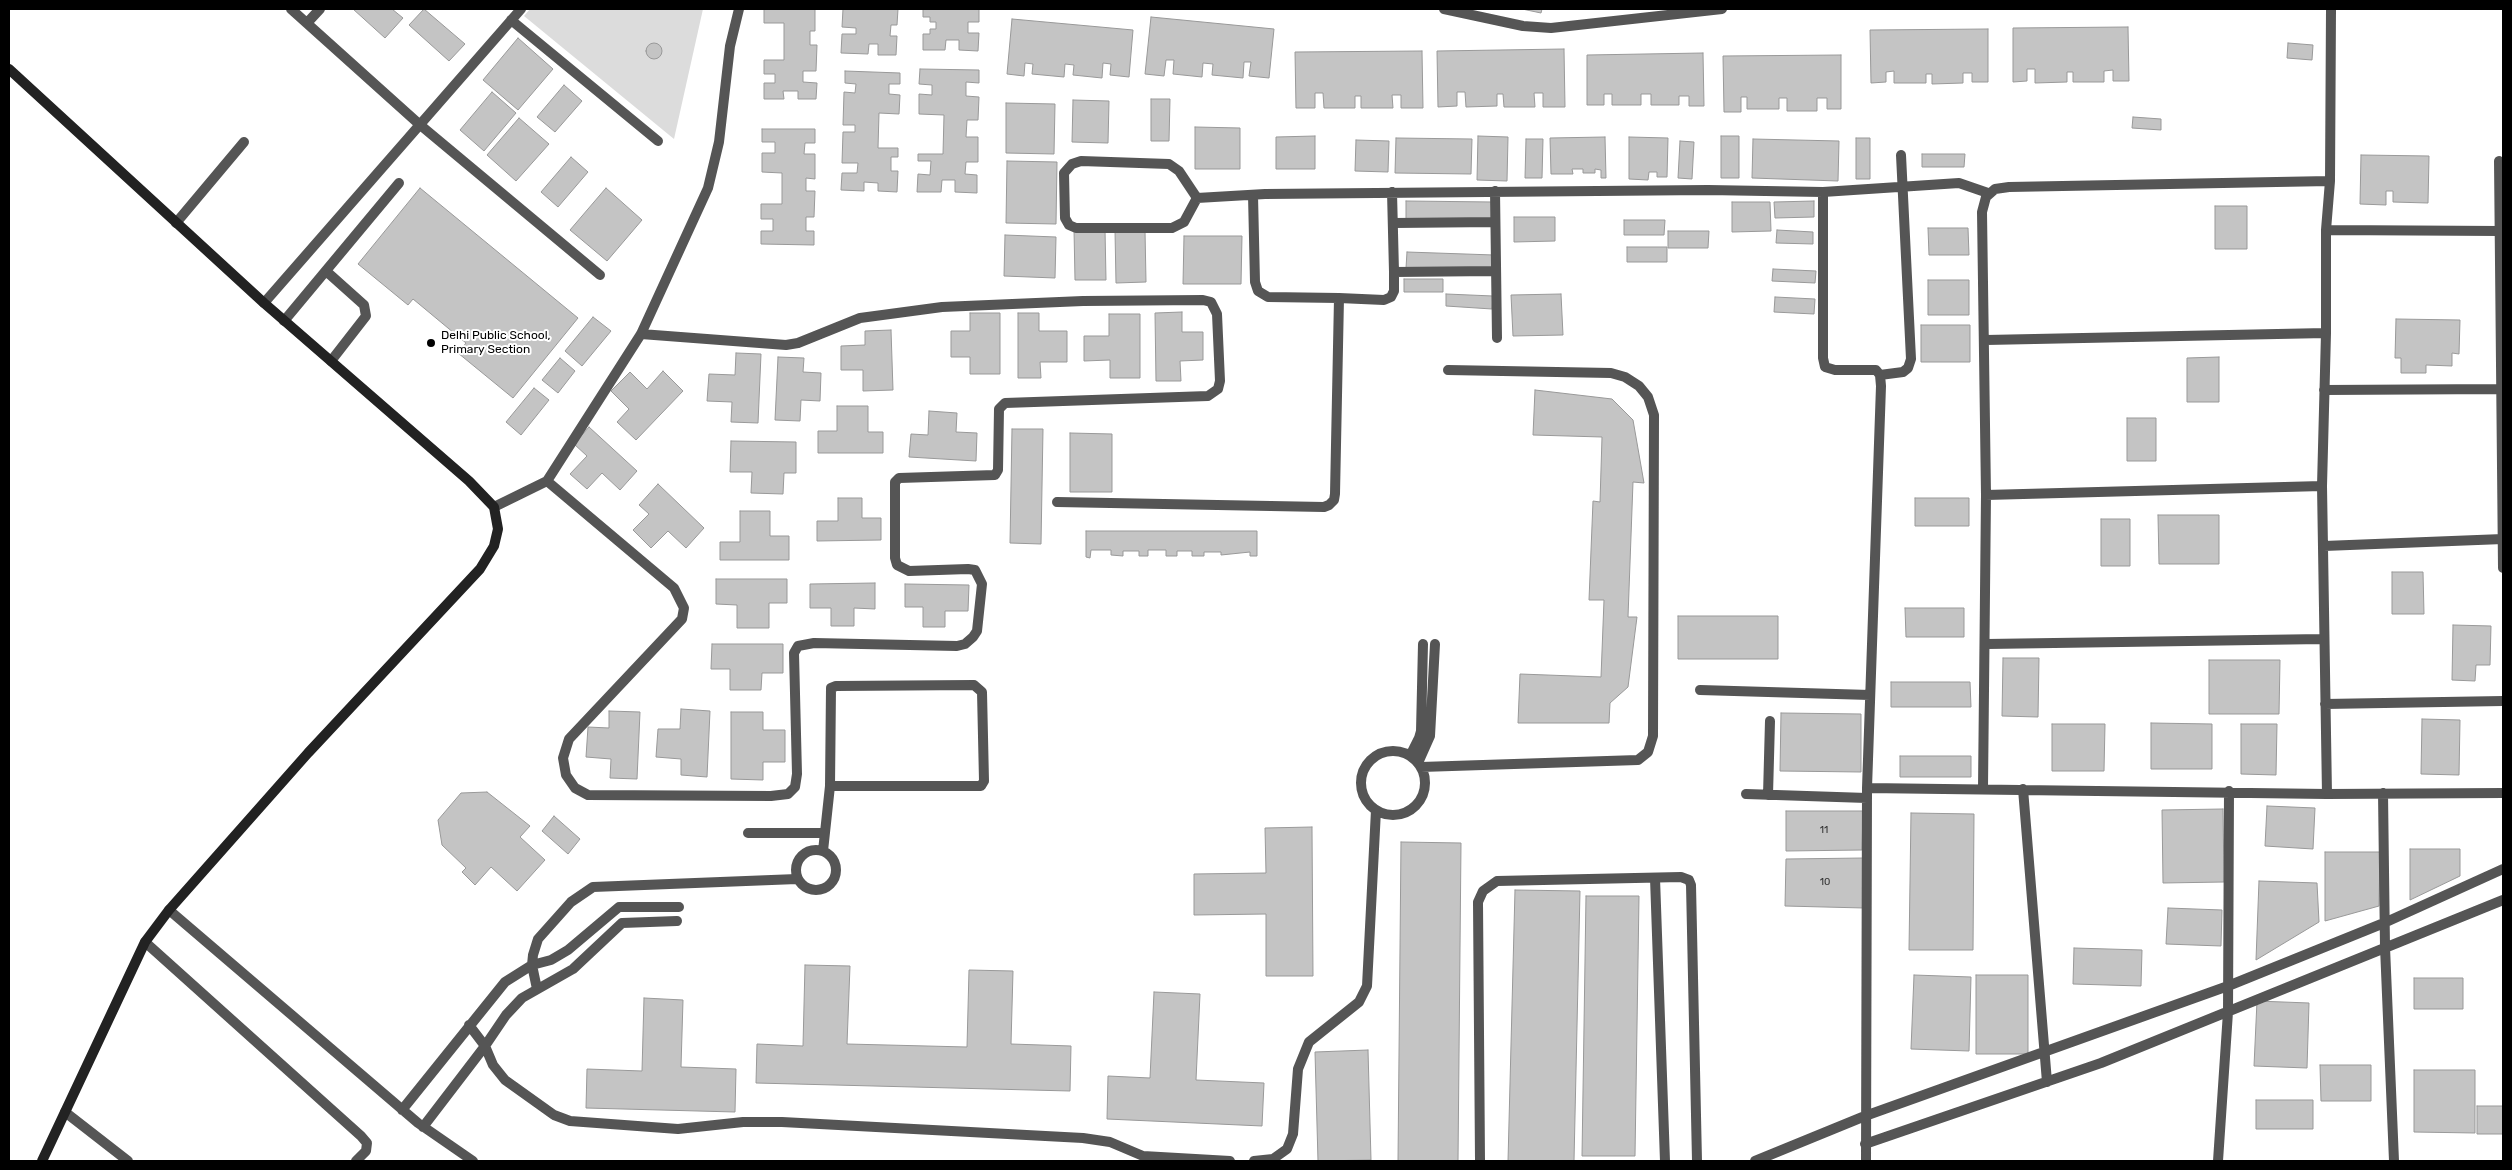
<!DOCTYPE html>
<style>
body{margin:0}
#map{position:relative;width:2512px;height:1170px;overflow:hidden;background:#fff;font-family:Rubik,sans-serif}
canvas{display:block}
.frame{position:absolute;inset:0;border:10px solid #000;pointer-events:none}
</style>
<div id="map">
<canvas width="2512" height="1170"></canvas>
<div class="frame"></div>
</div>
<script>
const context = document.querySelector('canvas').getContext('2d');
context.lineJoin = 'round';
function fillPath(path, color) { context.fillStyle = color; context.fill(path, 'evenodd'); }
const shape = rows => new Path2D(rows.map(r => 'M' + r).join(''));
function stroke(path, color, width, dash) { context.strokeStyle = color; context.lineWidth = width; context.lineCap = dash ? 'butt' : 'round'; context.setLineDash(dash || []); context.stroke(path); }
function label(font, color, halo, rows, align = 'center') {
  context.font = font + ' Rubik,sans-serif'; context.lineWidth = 4; context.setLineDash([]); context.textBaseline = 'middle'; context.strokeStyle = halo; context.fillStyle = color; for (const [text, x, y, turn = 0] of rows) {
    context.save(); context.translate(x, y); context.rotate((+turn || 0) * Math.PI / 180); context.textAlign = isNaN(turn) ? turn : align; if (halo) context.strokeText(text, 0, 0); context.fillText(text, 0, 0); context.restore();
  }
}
fillPath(shape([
 [530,9,703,9,674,139,524,16]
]), '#dcdcdc');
const building = shape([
 [353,9,392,9,403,18,385,38,353,9],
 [424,9,465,44,449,61,409,25,424,9],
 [764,9,815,9,815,31,810,31,810,45,817,45,816,71,803,71,803,82,817,83,816,99,798,99,798,91,783,91,784,99,764,99,764,83,775,83,775,74,764,74,764,60,784,60,784,23,764,23,764,9],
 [843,9,898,9,897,25,891,25,890,36,897,36,896,55,878,55,878,44,869,44,868,54,841,53,842,34,856,34,856,28,842,27,843,9],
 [923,9,979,9,979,22,968,22,968,33,979,33,978,51,959,50,959,40,946,40,945,50,923,50,923,34,930,34,930,29,936,29,936,22,930,22,930,17,923,17,923,9],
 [1522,9,1542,9,1541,13,1522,9],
 [1151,17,1274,29,1269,78,1249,76,1251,62,1244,62,1243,78,1212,75,1213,64,1203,63,1202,77,1173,74,1174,60,1166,60,1164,76,1145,74,1151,17],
 [1012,19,1133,30,1129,77,1110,75,1111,64,1103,63,1102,78,1073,75,1074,65,1065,64,1064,77,1032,74,1033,64,1025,63,1024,76,1007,74,1012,19],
 [2128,27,2129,81,2113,81,2113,70,2104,71,2104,82,2073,82,2073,72,2067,72,2067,82,2035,83,2035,69,2027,69,2027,81,2013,82,2013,28,2128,27],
 [1988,29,1988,82,1972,82,1972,73,1963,73,1963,83,1932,84,1932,74,1926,74,1926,83,1894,83,1894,71,1886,72,1886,82,1871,83,1870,30,1988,29],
 [518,38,553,69,518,110,483,80,518,38],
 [2288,43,2313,45,2312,60,2287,58,2288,43],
 '646 51a8 8 0 1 1 16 0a8 8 0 1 1-16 0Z',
 [1564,49,1565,107,1543,107,1543,93,1534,93,1535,107,1504,107,1503,94,1497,94,1497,106,1466,107,1465,92,1457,92,1457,106,1438,107,1437,51,1564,49],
 [1422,51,1423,108,1401,108,1401,95,1392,95,1393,108,1361,108,1361,96,1355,96,1355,108,1324,108,1323,93,1315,93,1315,108,1296,108,1295,52,1422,51],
 [1703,53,1704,106,1689,106,1689,96,1679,96,1679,105,1651,105,1651,94,1641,94,1641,105,1612,105,1612,94,1604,94,1604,105,1587,105,1587,55,1703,53],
 [1841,55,1841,109,1827,109,1827,98,1817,98,1817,111,1787,111,1787,98,1779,98,1779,109,1747,109,1747,97,1741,97,1741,112,1724,112,1723,56,1841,55],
 [920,69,979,70,979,83,966,82,966,96,979,97,978,120,967,120,966,137,978,137,978,162,966,162,965,174,977,175,977,193,955,192,955,180,942,180,941,192,917,192,918,174,930,175,931,161,918,161,918,154,943,154,944,115,919,114,919,94,932,95,932,85,919,84,920,69],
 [845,71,900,73,900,84,889,84,889,94,900,95,899,114,879,113,878,148,898,148,898,157,891,157,891,171,898,171,897,192,878,191,878,183,864,182,864,191,841,190,842,173,857,173,858,163,842,163,843,132,855,132,855,125,843,125,844,92,855,93,856,84,845,83,845,71],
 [564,85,582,101,555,132,537,117,564,85],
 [492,92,516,113,484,151,460,130,492,92],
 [1151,99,1170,99,1169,141,1151,141,1151,99],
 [1073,100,1109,101,1108,143,1072,142,1073,100],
 [1006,103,1055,104,1054,154,1006,153,1006,103],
 [2133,117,2161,119,2161,130,2132,128,2133,117],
 [519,118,549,144,516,181,487,155,519,118],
 [1195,127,1240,128,1240,169,1195,169,1195,127],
 [762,129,815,129,815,143,805,143,804,154,815,154,815,179,806,178,806,191,815,191,814,217,806,217,806,231,814,231,814,245,761,244,761,231,773,231,773,219,761,219,761,204,782,204,782,173,762,172,762,153,775,153,775,142,762,142,762,129],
 [1315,136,1315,169,1276,169,1276,137,1315,136],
 [1478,136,1508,137,1507,181,1477,180,1478,136],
 [1721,136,1739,136,1739,178,1721,178,1721,136],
 [1605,137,1606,178,1601,178,1601,170,1595,169,1595,173,1583,173,1583,169,1572,169,1573,174,1551,174,1550,138,1605,137],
 [1629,137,1668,138,1667,177,1657,177,1657,172,1649,172,1648,180,1629,179,1629,137],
 [1396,138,1472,139,1471,174,1395,173,1396,138],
 [1856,138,1870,138,1870,179,1856,179,1856,138],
 [1526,139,1543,139,1542,178,1525,178,1526,139],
 [1753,139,1839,141,1838,181,1752,178,1753,139],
 [1356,140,1389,141,1388,172,1355,171,1356,140],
 [1680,141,1694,142,1692,179,1678,178,1680,141],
 [1922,154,1965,154,1964,167,1922,167,1922,154],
 [2361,155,2429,156,2428,203,2393,202,2393,191,2386,191,2386,205,2360,204,2361,155],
 [571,157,588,172,558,207,541,192,571,157],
 [1007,161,1057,162,1056,224,1006,223,1007,161],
 [420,188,578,318,513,398,458,353,466,343,413,299,408,305,358,264,420,188],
 [606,188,642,220,607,261,570,230,606,188],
 [1406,201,1493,202,1493,219,1406,219,1406,201],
 [1814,201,1814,217,1775,218,1774,202,1814,201],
 [1732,202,1770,202,1771,231,1732,232,1732,202],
 [2215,206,2247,206,2247,249,2215,249,2215,206],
 [1514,217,1555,217,1555,241,1514,242,1514,217],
 [1624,220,1665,220,1664,235,1624,235,1624,220],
 [1928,228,1968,228,1969,255,1929,255,1928,228],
 [1074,229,1105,229,1106,280,1075,280,1074,229],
 [1145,230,1146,282,1116,283,1115,231,1145,230],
 [1777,230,1813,232,1813,244,1776,243,1777,230],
 [1668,231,1709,231,1708,248,1668,248,1668,231],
 [1005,235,1056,237,1055,278,1004,276,1005,235],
 [1184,236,1242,236,1241,284,1183,284,1184,236],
 [1627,247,1667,247,1667,262,1627,262,1627,247],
 [1407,252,1494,255,1494,270,1406,268,1407,252],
 [1773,269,1816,271,1815,283,1772,281,1773,269],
 [1404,279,1443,279,1443,292,1404,292,1404,279],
 [1928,280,1969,280,1969,315,1928,315,1928,280],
 [1446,294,1493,296,1492,309,1446,306,1446,294],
 [1561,294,1563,335,1513,336,1511,295,1561,294],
 [1775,297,1815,299,1814,314,1774,312,1775,297],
 [1182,312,1182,332,1203,332,1203,360,1180,361,1181,381,1156,381,1155,313,1182,312],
 [970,313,1000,313,1000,374,970,374,970,357,951,357,951,331,970,331,970,313],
 [1018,313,1039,313,1039,331,1067,331,1067,362,1040,362,1041,378,1018,378,1018,313],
 [1109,314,1140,314,1140,378,1110,378,1110,360,1084,361,1084,336,1109,336,1109,314],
 [593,317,611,331,582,366,565,351,593,317],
 [2396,319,2460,320,2459,354,2452,353,2452,366,2426,365,2426,373,2401,373,2401,358,2395,358,2396,319],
 [1921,325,1970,325,1970,362,1921,362,1921,325],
 [891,330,893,390,863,391,863,370,841,370,841,346,865,345,865,331,891,330],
 [736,353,761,354,758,423,731,422,732,402,707,401,709,374,735,375,736,353],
 [778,357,804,358,803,372,821,373,820,401,801,400,800,421,775,420,778,357],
 [2219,357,2219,402,2187,402,2187,358,2219,357],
 [560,358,575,371,558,393,542,380,560,358],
 [663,371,683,391,636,440,617,422,629,409,611,391,630,372,647,389,663,371],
 [534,388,549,400,521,435,506,422,534,388],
 [1535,390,1612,399,1633,420,1644,483,1633,482,1628,617,1637,617,1628,687,1610,703,1609,723,1518,723,1520,674,1601,677,1604,600,1589,600,1593,501,1600,502,1602,437,1533,435,1535,390],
 [837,406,868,406,868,432,883,432,883,453,818,453,818,431,837,431,837,406],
 [929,411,957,413,956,432,977,433,976,461,909,457,911,434,928,435,929,411],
 [2127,418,2156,418,2156,461,2127,461,2127,418],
 [589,427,637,471,620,490,602,473,587,489,570,474,587,456,574,444,589,427],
 [1012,429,1043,429,1041,544,1010,543,1012,429],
 [1070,433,1112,434,1112,492,1070,492,1070,433],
 [731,441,796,442,796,473,784,473,783,494,751,493,752,472,730,472,731,441],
 [658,484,704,528,686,548,668,531,651,548,633,530,649,514,639,505,658,484],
 [838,498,862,498,862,518,881,518,881,540,817,541,817,521,838,521,838,498],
 [1915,498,1969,498,1969,526,1915,526,1915,498],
 [740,511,770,511,770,536,789,536,789,560,720,560,720,542,740,542,740,511],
 [2158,515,2219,515,2219,564,2159,564,2158,515],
 [2101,519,2130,519,2130,566,2101,566,2101,519],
 [1086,531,1257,531,1257,556,1250,556,1250,552,1221,555,1221,552,1204,552,1204,556,1192,556,1192,551,1177,551,1177,556,1166,556,1166,550,1148,550,1148,556,1139,556,1139,551,1123,551,1123,556,1111,555,1111,550,1091,550,1090,558,1086,557,1086,531],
 [2392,572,2423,572,2424,614,2392,614,2392,572],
 [716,579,787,579,787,603,769,603,769,628,737,628,737,605,716,604,716,579],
 [875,583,875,609,854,608,854,626,831,626,831,608,810,608,810,584,875,583],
 [905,584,969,585,968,611,945,611,945,627,923,627,923,607,905,607,905,584],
 [1905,608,1964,608,1964,637,1906,637,1905,608],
 [1678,616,1778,616,1778,659,1678,659,1678,616],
 [2453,625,2491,626,2490,665,2476,665,2475,681,2452,680,2453,625],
 [712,644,783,644,783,673,762,673,761,690,730,690,730,669,711,669,712,644],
 [2003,658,2039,658,2038,717,2002,716,2003,658],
 [2209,660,2280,660,2279,714,2209,714,2209,660],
 [1891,682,1970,682,1971,707,1891,707,1891,682],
 [681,709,710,711,707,777,681,775,681,759,656,757,658,729,680,729,681,709],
 [609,711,640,712,637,779,610,778,611,759,586,757,588,727,609,728,609,711],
 [731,712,763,712,763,730,785,730,785,762,763,762,763,780,731,779,731,712],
 [1781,713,1861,714,1861,772,1780,771,1781,713],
 [2422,719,2460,720,2459,775,2421,774,2422,719],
 [2151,723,2212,724,2212,769,2151,769,2151,723],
 [2052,724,2105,724,2104,771,2052,771,2052,724],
 [2241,724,2277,724,2276,775,2241,774,2241,724],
 [1900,756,1971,756,1971,777,1900,777,1900,756],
 [487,792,530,826,520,837,545,860,517,891,491,867,475,885,462,872,466,868,442,845,438,820,461,793,487,792],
 [2267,806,2315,808,2313,849,2265,846,2267,806],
 [2223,809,2224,882,2163,883,2162,810,2223,809],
 [1786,811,1863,811,1862,850,1786,851,1786,811],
 [1911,813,1974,814,1973,950,1909,950,1911,813],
 [554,816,580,839,568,854,542,831,554,816],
 [1312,827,1313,976,1266,976,1266,914,1194,915,1194,874,1266,873,1265,828,1312,827],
 [1401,842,1461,843,1458,1161,1398,1161,1401,842],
 [2410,849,2460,849,2460,876,2410,900,2410,849],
 [2325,852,2380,852,2379,906,2325,921,2325,852],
 [1864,858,1864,908,1785,906,1786,859,1864,858],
 [2259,881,2317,883,2319,922,2256,960,2259,881],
 [1515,890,1580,891,1574,1161,1508,1161,1515,890],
 [1586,896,1639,896,1635,1156,1582,1156,1586,896],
 [2168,908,2222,910,2221,946,2166,944,2168,908],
 [2074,948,2142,950,2141,986,2073,984,2074,948],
 [805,965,850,966,847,1044,967,1047,969,970,1013,971,1011,1044,1071,1046,1070,1091,756,1083,757,1044,803,1046,805,965],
 [1914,975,1971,977,1969,1051,1911,1049,1914,975],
 [1976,975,2028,975,2028,1054,1976,1054,1976,975],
 [2414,978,2463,978,2463,1009,2414,1009,2414,978],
 [1154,992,1200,994,1196,1080,1264,1083,1262,1126,1107,1119,1108,1076,1150,1078,1154,992],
 [644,998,683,1000,681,1067,736,1069,735,1112,586,1108,587,1069,642,1071,644,998],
 [2257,1001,2309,1003,2307,1068,2254,1066,2257,1001],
 [1368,1050,1371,1160,1318,1161,1315,1052,1368,1050],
 [2320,1065,2371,1065,2371,1101,2321,1101,2320,1065],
 [2414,1070,2475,1070,2475,1133,2414,1132,2414,1070],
 [2256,1100,2313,1100,2313,1129,2256,1129,2256,1100],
 [2477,1106,2503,1106,2503,1134,2477,1134,2477,1106]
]);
fillPath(building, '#c4c4c4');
stroke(building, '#999', 1);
stroke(shape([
 [176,223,244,142],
 [326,271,364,305,366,316,331,361],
 [284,321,399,183],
 [145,942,361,1136,367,1143,366,1151,356,1161],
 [65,1112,128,1161]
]), '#555', 10);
stroke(shape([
 [291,9,419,124,600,275],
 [1444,9,1523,26,1551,28,1722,9],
 [511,20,658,141],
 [307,23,320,9],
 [2499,161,2503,568],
 [1495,191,1497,338],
 [1823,192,1823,358,1825,367,1835,370,1876,370,1880,375,1881,386,1867,788,1866,1161],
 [1253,195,1255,282,1258,291,1268,297,1339,298],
 [1197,198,1179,171,1169,164,1081,161,1072,164,1064,173,1065,218,1069,225,1076,228,1172,228,1184,222,1197,198,1265,194,1708,190,1823,192,1959,183,1988,193],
 [1394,223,1495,222],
 [2326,230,2500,231],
 [1394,272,1495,271],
 [264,303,521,9],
 [1986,340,2326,333],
 [1880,375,1903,372,1908,368,1911,359,1901,155],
 [2324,390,2502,389],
 [547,481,674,588,684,608,682,619,569,739,563,758,566,775,575,788,588,795,771,796,788,794,795,787,797,774,794,653,798,646,814,643,957,646,965,644,973,637,977,631,982,584,975,570,968,569,909,571,897,565,895,558,895,482,899,478,995,475,998,470,999,409,1005,403,1208,396,1218,389,1220,381,1217,314,1211,302,1203,300,1083,301,942,307,860,318,798,343,786,345,641,334],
 [1986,495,2322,486],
 [1057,502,1324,507,1329,505,1334,500,1335,494,1339,298,1384,300,1391,297,1394,291,1394,272,1392,192],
 [494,507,547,481,641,334,708,188,719,142,730,46,739,9],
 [2324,546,2503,539],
 [1987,644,2323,639],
 [1700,690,1870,695],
 [2325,704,2503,701],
 '1361 783a32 32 0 1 1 64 0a32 32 0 1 1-64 0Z',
 [1410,756,1419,738,1421,731,1423,644],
 [1418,763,1430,736,1435,644],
 [1421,767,1638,760,1648,752,1653,736,1654,415,1648,397,1639,386,1625,377,1611,373,1448,370],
 [1867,788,2327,794,2503,793],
 [1983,788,1986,495,1982,212,1986,197,1995,189,2009,187,2330,181],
 [2023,789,2047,1082],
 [2383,793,2385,947,2394,1161],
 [1746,794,1867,798],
 [2327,794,2322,486,2326,333,2326,230,2330,181,2331,9],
 [1768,795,1770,721],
 [748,833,825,833],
 '796 870a20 20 0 1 1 40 0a20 20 0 1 1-40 0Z',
 [823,851,830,786,831,688,836,686,974,685,982,692,984,781,981,786,830,786],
 [1655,878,1665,1161],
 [169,910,418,1123,473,1161],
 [537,989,532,965,533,955,538,939,571,902,593,887,797,879],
 [469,1025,485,1046,493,1065,505,1080,554,1115,570,1121,678,1129,743,1122,782,1122,1083,1138,1110,1142,1143,1156,1230,1161],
 [402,1110,505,982,532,965,551,960,568,950,619,907,679,907],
 [423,1127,485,1046,506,1015,522,998,573,969,622,923,677,921],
 [1865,1144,2101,1063,2503,900],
 [1254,1161,1273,1159,1287,1149,1293,1134,1298,1069,1309,1042,1359,1002,1367,986,1376,810],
 [1480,1161,1478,902,1483,891,1497,881,1681,877,1689,880,1691,885,1697,1161],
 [1755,1161,1865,1116,2228,986,2384,923,2503,869],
 [2218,1161,2228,1012,2229,791]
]), '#555', 10);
stroke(shape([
 [9,69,264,303,469,481,494,507,498,529,494,546,480,569,308,753,169,910,145,942,42,1161]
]), '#222', 10);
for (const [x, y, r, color] of [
 [431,343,5,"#000"]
]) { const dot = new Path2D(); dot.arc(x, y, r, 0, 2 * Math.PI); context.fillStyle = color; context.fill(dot); stroke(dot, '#fff', 2); }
label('10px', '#313131', null, [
 ["11",1824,830],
 ["10",1825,882]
]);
label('12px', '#000', '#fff', [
 ["Delhi Public School,",441,336],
 ["Primary Section",441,350]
], 'left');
</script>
